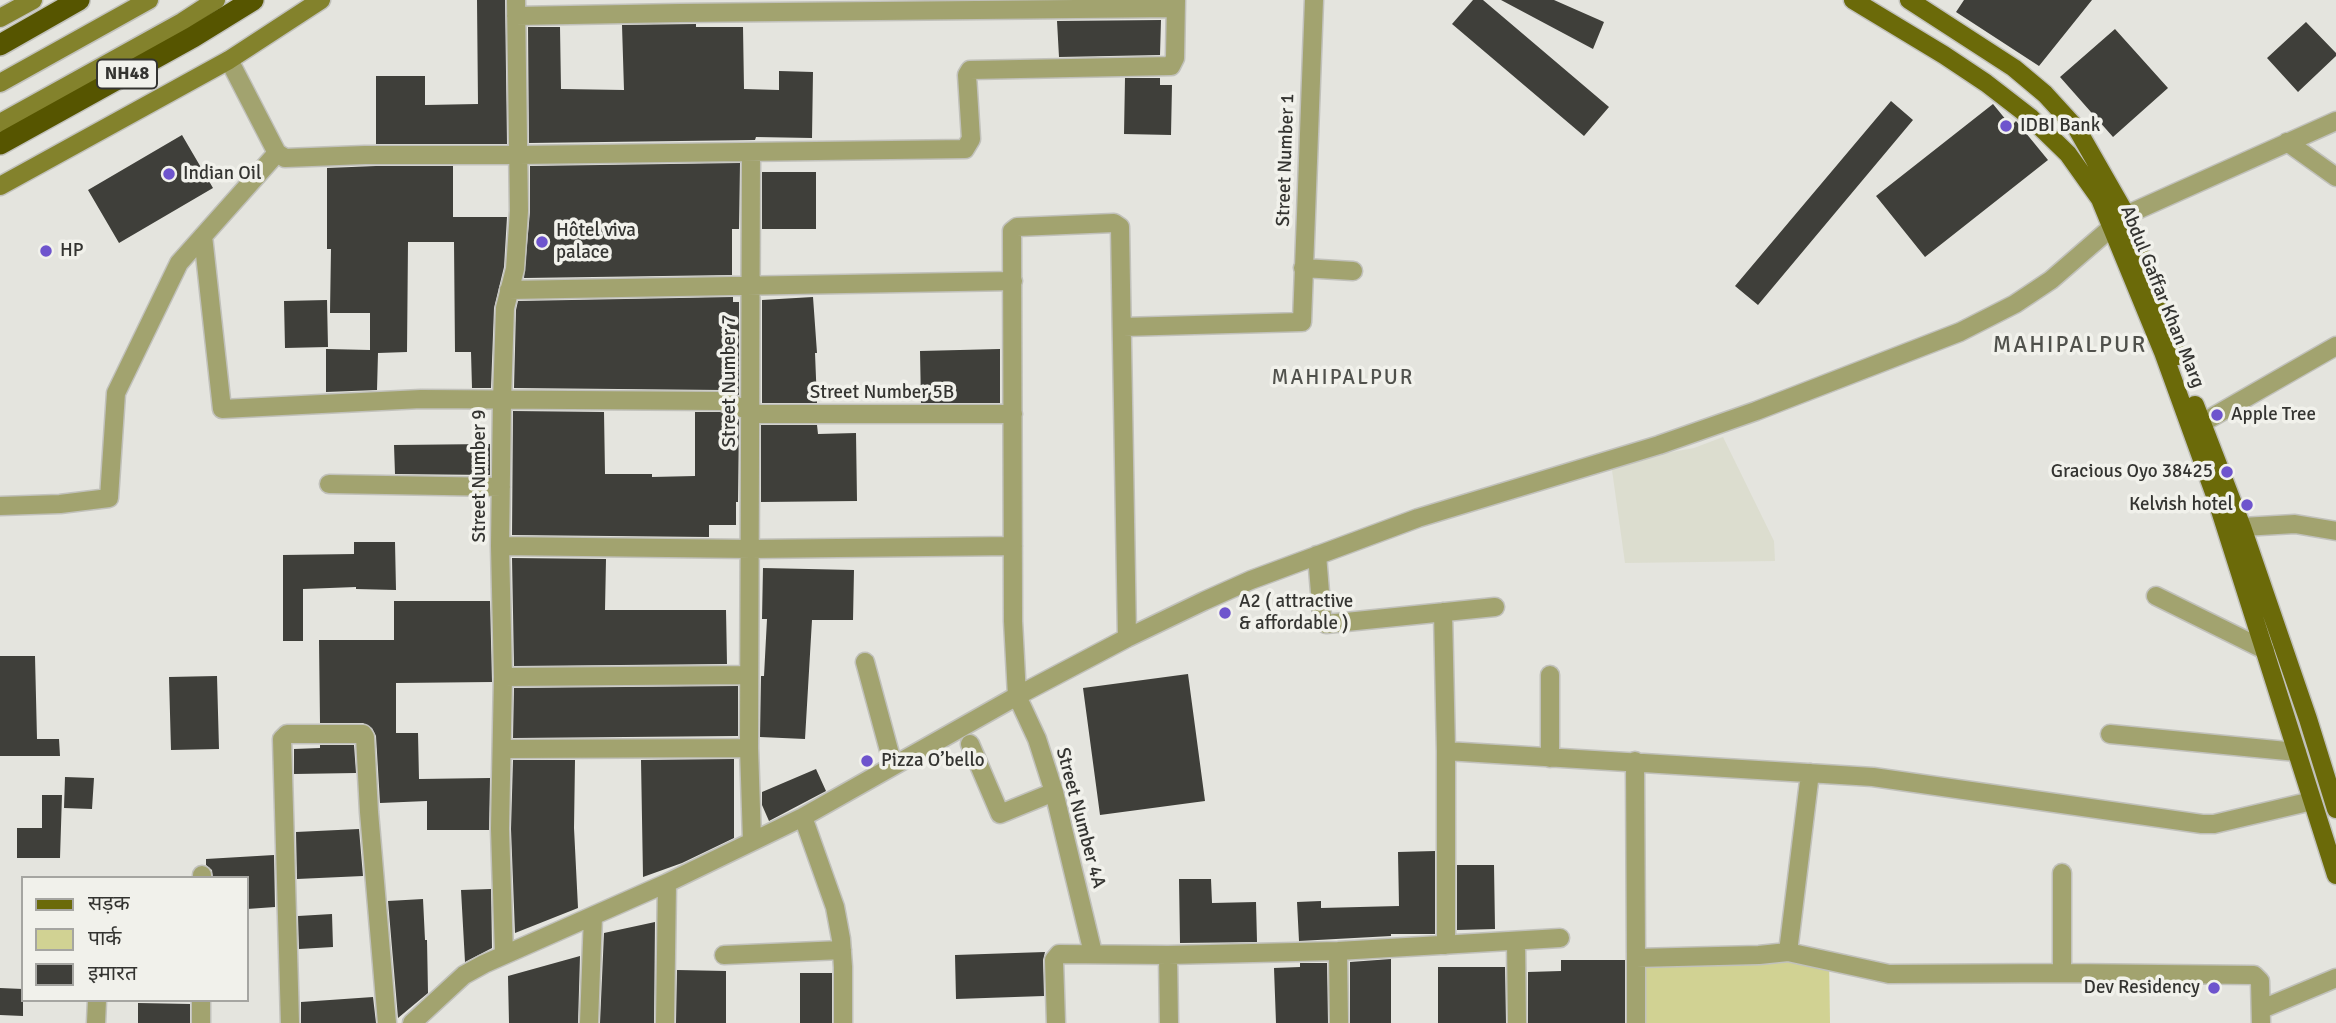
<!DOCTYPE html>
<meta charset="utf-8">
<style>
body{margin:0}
#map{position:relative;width:2336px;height:1023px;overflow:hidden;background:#e4e4de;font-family:Signika,"Noto Sans Devanagari",sans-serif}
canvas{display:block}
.legend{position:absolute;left:21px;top:876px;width:228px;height:126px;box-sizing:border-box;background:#f1f1eb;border:2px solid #a5a5a1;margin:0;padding:9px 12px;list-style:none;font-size:21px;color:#343431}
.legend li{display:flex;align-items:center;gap:14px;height:35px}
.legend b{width:35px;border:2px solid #a5a5a1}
</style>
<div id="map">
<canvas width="2336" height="1023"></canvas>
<ul class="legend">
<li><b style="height:9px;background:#6b6a09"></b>सड़क</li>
<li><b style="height:19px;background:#d1d293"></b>पार्क</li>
<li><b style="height:19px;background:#3f3f3a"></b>इमारत</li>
</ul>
</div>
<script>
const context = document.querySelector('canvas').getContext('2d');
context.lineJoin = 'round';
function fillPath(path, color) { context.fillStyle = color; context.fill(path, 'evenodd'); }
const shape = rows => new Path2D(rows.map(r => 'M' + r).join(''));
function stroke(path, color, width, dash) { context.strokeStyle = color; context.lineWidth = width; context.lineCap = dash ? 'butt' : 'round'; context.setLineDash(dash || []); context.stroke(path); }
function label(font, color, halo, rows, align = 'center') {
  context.font = font + ' Signika,sans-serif'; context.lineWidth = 7; context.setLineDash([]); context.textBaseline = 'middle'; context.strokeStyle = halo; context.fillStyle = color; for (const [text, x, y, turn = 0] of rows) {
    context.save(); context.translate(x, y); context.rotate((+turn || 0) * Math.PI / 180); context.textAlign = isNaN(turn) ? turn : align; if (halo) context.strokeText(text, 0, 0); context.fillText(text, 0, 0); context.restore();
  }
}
fillPath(shape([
 [1723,437,1774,541,1775,561,1625,563,1611,463,1694,448]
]), '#dcddcf');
fillPath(shape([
 [1636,958,1829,958,1830,1023,1637,1023]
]), '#d1d293');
fillPath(shape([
 [477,0,505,0,507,144,376,144,376,76,425,76,425,105,478,104],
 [1473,0,1483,0,1609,107,1584,136,1452,24],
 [1501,0,1554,0,1604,22,1593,49],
 [1964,0,2092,0,2039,66,1956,12],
 [1161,20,1160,55,1059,57,1057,21],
 [2306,22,2336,53,2336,56,2298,92,2267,58],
 [696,24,696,27,743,27,744,89,779,90,779,71,813,72,812,138,756,137,755,140,529,143,528,27,560,27,561,89,624,90,622,25],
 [2115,29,2168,88,2113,137,2060,77],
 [1125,78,1160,78,1160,85,1172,85,1171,135,1124,134],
 [1891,101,1913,120,1758,305,1735,286],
 [1993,104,2011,126,2016,121,2048,160,1925,257,1876,196],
 [182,135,213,188,119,243,88,190],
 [740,163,739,229,732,229,732,275,524,278,530,212,530,166],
 [376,166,453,166,453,217,507,217,504,267,494,308,491,388,472,388,471,352,455,352,454,242,408,242,407,352,378,353,377,390,326,392,326,349,370,350,370,313,330,313,331,249,327,249,327,168],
 [762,172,816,172,816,229,762,229],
 [733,297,733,302,739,302,739,395,722,390,514,388,516,310,518,301],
 [813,297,817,353,815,353,817,403,762,403,762,300],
 [327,300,328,347,285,348,284,301],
 [1000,349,1000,403,921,403,920,351],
 [513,411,604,412,605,474,652,474,652,477,695,476,695,412,720,412,739,419,738,502,736,502,736,525,709,525,709,537,512,535],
 [761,425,817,425,818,434,856,433,857,501,761,502],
 [490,444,490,475,395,474,394,445],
 [354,542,395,542,396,590,356,589,356,587,303,589,303,641,283,641,283,555,354,554],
 [512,558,606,559,605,610,726,610,727,664,514,666],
 [763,568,854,570,853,620,812,620,805,739,760,737,761,676,764,676,767,619,762,619],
 [394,601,490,601,492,682,396,683,396,733,418,733,419,779,490,778,489,830,427,830,427,801,380,803,376,736,372,728,363,723,320,723,319,640,394,640],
 [0,656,35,656,37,739,59,739,60,756,0,756],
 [1188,674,1205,801,1100,815,1083,688],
 [217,676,219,749,171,750,169,677],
 [738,686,738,736,513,738,514,688],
 [320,745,354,745,356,773,294,774,294,749,320,748],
 [734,759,734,838,682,863,643,877,641,760],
 [513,760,575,760,574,828,578,908,515,933,511,829],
 [816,769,826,791,769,821,762,805,762,792],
 [65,777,94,778,92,809,64,808],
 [42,795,62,795,60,858,17,858,17,828,42,828],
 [359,829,363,876,297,879,296,832],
 [1435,851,1435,934,1391,934,1391,936,1299,941,1297,902,1321,901,1321,908,1399,906,1398,852],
 [274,855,275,907,247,909,247,878,213,878,212,870,206,865,206,859],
 [1457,865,1494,865,1495,929,1457,930],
 [1179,879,1211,879,1212,903,1256,902,1257,942,1180,943],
 [491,889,492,948,465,962,461,890],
 [423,899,425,940,427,940,428,993,398,1018,388,901],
 [332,914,333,947,299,949,298,916],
 [655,922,654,1023,600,1023,604,933],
 [1045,952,1043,960,1044,996,956,999,955,955],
 [580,956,578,1023,509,1023,508,976],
 [1391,959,1391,1023,1350,1023,1350,962],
 [1561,960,1625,960,1625,1023,1528,1023,1528,972,1561,971],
 [1300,963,1327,963,1328,1023,1276,1023,1274,968,1300,967],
 [1438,967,1505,967,1506,1023,1438,1023],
 [677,970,726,971,726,1023,676,1023],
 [800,973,832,973,832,1023,800,1023],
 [0,988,23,989,23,1016,0,1015],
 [373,997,376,1023,301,1023,301,1002],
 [138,1003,190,1004,190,1023,138,1023]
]), '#3f3f3a');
const street = shape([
 [516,16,680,13,1175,8],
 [229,60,277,153,285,158,365,155,519,155,965,149,971,139,967,75,970,70,1171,66,1175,58,1176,0],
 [2287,142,2336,177],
 [751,153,749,748,752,840],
 [2126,215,2336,121],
 [203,236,222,409,421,399,722,401,759,414,1013,414],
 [1303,268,1353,271],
 [509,290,1013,281],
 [1123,327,1302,322,1314,0],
 [2202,423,2336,346],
 [329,484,501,487],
 [0,506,60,504,109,498,116,393,179,263,277,153],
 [2242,527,2295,524,2336,531],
 [500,546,751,549,1013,546],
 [1317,555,1322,617,1323,622,1326,624,1495,607],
 [2156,596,2265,650],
 [1443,612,1446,751,1446,945],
 [865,662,893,765],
 [503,677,749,675],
 [2110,734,2297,752],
 [970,744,1000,814,1054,792],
 [502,749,749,748],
 [1446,751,1873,777,2202,824,2214,824,2312,801],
 [1550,758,1550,675],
 [1635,761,1636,958],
 [803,817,835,907,841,939,843,967,843,1023],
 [2062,873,2062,966,2065,973,2254,975,2260,981,2261,1023],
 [202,875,202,878],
 [1516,941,1517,1023],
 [1338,951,1339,1023],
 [1788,952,1889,974,2065,973],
 [1093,953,1054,792,1037,739,1017,696,1013,621,1012,231,1017,227,1114,223,1120,227,1127,638],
 [504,954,500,829,503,677,500,546,502,401,505,308,515,269,519,211,516,0],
 [724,955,842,950],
 [1168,955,1169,1023],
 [2262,1009,2336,978],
 [96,1023,97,1000],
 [201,1023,201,1000],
 [290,1023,282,739,287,734,363,734,365,737,369,812,387,1023],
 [412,1023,464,975,484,964,667,883,803,817,1017,696,1127,638,1204,601,1251,580,1418,518,1659,445,1756,411,1960,332,2015,304,2051,280,2112,227],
 [589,1023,593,916],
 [665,1023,667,883],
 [1056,1023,1054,960,1059,954,1168,955,1338,951,1560,938],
 [1636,1023,1636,958,1759,955,1788,952,1810,773]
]);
const secondary = shape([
 [0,18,33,0],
 [0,83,149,0],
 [0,123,182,22,216,0],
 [0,186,229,60,321,0]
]);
const primary = shape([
 [1853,0,1944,55,1986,83,2030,117,2068,154,2100,199,2163,352,2217,501,2336,875],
 [1909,0,2014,68,2045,94,2077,129,2125,213,2177,356],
 [2195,405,2242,527,2308,719,2336,809]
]);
const highway = shape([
 [0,45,79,0],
 [0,144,193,37,253,0]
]);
stroke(street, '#c1c1bb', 21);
stroke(secondary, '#c1c1bb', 21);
stroke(primary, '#c1c1bb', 21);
stroke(highway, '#c1c1bb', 24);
stroke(street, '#a2a36f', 18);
stroke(secondary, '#83822c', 18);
stroke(primary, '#6b6a09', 18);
stroke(highway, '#565500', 21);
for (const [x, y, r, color] of [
 [2006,126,7,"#6e54cd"],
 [169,174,7,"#6e54cd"],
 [542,242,7,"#6e54cd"],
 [46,251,7,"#6e54cd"],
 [2217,415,7,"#6e54cd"],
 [2227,472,7,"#6e54cd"],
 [2247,505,7,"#6e54cd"],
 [1225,613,7,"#6e54cd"],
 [867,761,7,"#6e54cd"],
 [2214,988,7,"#6e54cd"]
]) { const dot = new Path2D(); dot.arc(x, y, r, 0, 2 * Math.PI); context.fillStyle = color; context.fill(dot); stroke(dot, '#f1f1eb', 2.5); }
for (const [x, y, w] of [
 [127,74,60]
]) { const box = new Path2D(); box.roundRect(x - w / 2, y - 14.5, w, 29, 5); context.fillStyle = '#f1f1eb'; context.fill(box); stroke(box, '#343431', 2); }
label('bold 18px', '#343431', null, [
 ["NH48",127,74]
]);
label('19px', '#343431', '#f1f1eb', [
 ["IDBI Bank",2020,126],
 ["Indian Oil",183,174],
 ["Hôtel viva",556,231],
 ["palace",556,253],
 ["HP",60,251],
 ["Apple Tree",2231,415],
 ["Gracious Oyo 38425",2213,472,"right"],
 ["Kelvish hotel",2233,505,"right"],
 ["A2 ( attractive",1239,602],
 ["& affordable )",1239,624],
 ["Pizza O’bello",881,761],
 ["Dev Residency",2200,988,"right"]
], 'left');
label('19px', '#343431', '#f1f1eb', [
 ["Street Number 1",1286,160,-88],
 ["Abdul Gaffar Khan Marg",2162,297,68],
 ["Street Number 7",730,381,-90],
 ["Street Number 5B",882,393],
 ["Street Number 9",480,476,-90],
 ["Street Number 4A",1080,818,75]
]);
context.letterSpacing = '2px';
label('21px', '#50514c', '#f1f1eb', [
 ["MAHIPALPUR",1343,378]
]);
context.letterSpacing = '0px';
context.letterSpacing = '2px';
label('23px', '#50514c', '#f1f1eb', [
 ["MAHIPALPUR",2070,346]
]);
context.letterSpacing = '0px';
</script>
